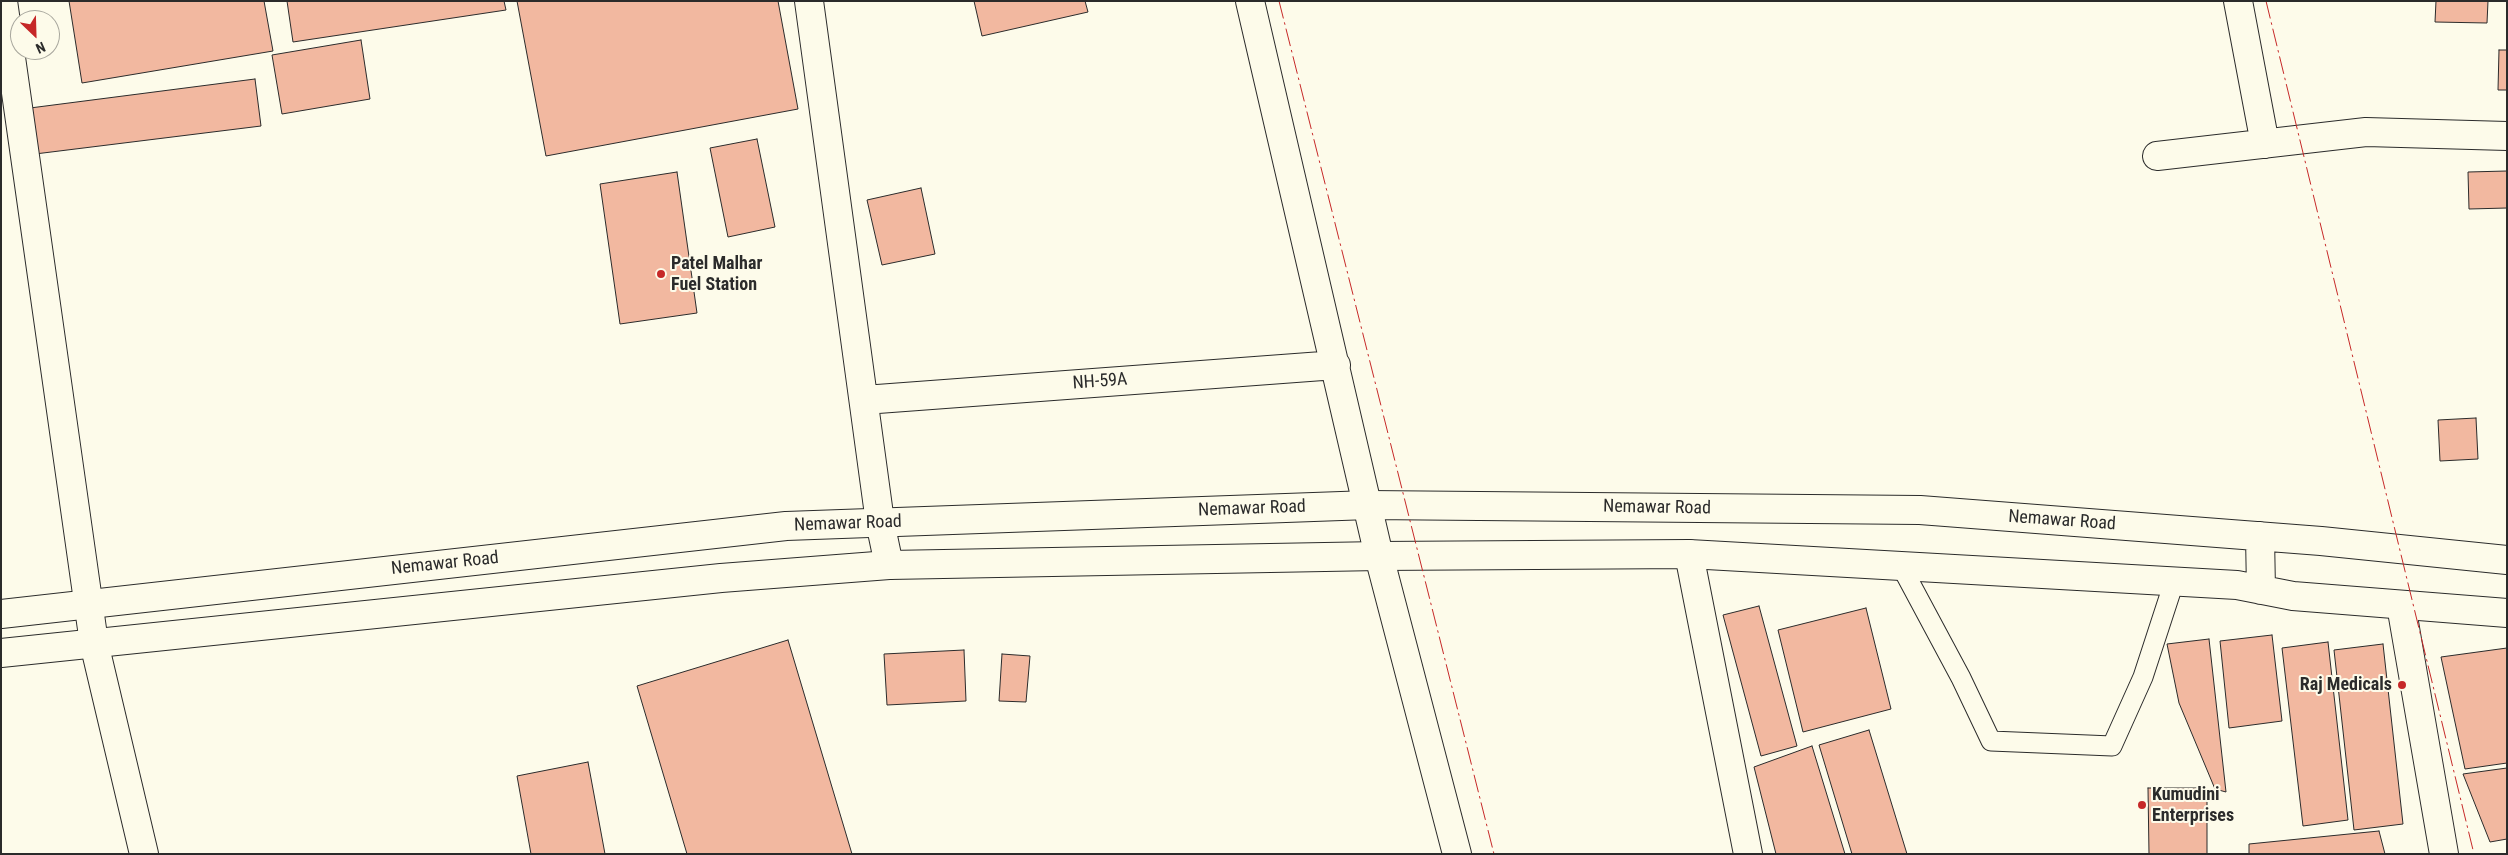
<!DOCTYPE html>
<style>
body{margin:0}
#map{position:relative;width:2508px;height:855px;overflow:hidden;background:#fdfbea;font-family:"Roboto Condensed",sans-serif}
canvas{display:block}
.frame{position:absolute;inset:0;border:2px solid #2b2b2b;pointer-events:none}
.north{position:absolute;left:10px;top:10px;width:50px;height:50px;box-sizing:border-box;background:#fdfbea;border:1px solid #a9a89e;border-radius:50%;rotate:156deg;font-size:14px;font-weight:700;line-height:20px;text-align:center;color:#2b2b2b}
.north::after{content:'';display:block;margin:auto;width:18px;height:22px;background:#c62828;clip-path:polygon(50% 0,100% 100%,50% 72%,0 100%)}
</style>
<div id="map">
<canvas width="2508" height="855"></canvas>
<div class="frame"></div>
<div class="north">N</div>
</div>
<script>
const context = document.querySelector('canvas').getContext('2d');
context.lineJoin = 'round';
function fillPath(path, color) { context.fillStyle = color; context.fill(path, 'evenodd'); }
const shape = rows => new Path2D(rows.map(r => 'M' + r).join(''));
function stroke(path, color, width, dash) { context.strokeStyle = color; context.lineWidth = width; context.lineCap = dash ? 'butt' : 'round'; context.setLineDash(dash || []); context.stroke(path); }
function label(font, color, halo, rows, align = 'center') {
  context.font = font + ' "Roboto Condensed",sans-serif'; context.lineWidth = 4; context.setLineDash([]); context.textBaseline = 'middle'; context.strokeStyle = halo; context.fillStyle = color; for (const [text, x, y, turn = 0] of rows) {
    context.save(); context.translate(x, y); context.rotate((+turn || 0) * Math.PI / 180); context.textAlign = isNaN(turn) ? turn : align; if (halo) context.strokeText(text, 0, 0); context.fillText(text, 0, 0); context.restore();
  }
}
const building = shape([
 [69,1,264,1,273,51,82,83,69,1],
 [287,1,504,1,506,10,293,42,287,1],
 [517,1,778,1,798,109,546,156,517,1],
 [974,1,1085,1,1088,12,982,36,974,1],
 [2436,1,2488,1,2487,23,2435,22,2436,1],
 [361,40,370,99,282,114,272,55,361,40],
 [2499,50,2507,50,2507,90,2498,90,2499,50],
 [255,79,261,126,35,154,30,108,255,79],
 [757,139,775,227,728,237,710,148,757,139],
 [2507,171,2507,208,2469,209,2468,172,2507,171],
 [677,172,697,313,620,324,600,184,677,172],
 [921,188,935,254,882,265,867,200,921,188],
 [2476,418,2478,459,2440,461,2438,420,2476,418],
 [1759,606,1797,746,1761,756,1723,615,1759,606],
 [1866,608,1891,709,1803,732,1778,630,1866,608],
 [2272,635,2282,721,2229,728,2220,641,2272,635],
 [2209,639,2226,792,2215,789,2179,703,2167,644,2209,639],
 [788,640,852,854,687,854,637,686,788,640],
 [2328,642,2348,820,2303,826,2282,648,2328,642],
 [2383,644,2403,824,2354,830,2334,650,2383,644],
 [2507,648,2507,763,2465,769,2441,657,2507,648],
 [964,650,966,701,887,705,884,654,964,650],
 [1002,654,1030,656,1026,702,999,701,1002,654],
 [1869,730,1907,854,1852,854,1819,745,1869,730],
 [1812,746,1845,854,1776,854,1754,767,1812,746],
 [588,762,605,854,531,854,517,776,588,762],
 [2507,768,2507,839,2490,842,2463,774,2507,768],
 [2148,788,2207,788,2207,854,2149,854,2148,788],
 [2379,831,2385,854,2249,854,2249,844,2379,831]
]);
fillPath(building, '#f2b8a0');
stroke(building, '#2b2b2b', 1);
const service = shape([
 [1901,566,1961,678,1991,741,2112,746,2143,677,2174,582]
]);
const minor = shape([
 [3,1,94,643,144,854],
 [809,1,880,522,889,565],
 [1250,1,1379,556,1457,854],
 [2238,1,2265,144],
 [2157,156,2366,132,2507,136],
 [864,400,1336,365],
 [1689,554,1748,854],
 [2401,605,2444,854]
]);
const trunk = shape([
 [2260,536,2261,590],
 [1,614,786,526,1369,505,1920,510,2321,541,2507,560],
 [1,653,721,578,889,565,1379,556,1689,554,2237,585,2293,596,2507,613]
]);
stroke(service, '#2b2b2b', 21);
stroke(minor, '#2b2b2b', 30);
stroke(trunk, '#2b2b2b', 30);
stroke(service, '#fdfbea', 19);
stroke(minor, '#fdfbea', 28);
stroke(trunk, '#fdfbea', 28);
stroke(shape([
 [1279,1,1494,854],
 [2266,1,2474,854]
]), '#c62828', 1, [18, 4, 2.5, 4]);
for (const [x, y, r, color] of [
 [661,274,5,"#c62828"],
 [2402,685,5,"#c62828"],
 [2142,805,5,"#c62828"]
]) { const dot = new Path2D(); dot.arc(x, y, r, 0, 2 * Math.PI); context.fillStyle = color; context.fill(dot); stroke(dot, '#fdfbea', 2); }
label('bold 18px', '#2b2b2b', '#fdfbea', [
 ["Patel Malhar",671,264],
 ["Fuel Station",671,285],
 ["Raj Medicals",2392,685,"right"],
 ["Kumudini",2152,795],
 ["Enterprises",2152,816]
], 'left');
label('18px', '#2b2b2b', '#fdfbea', [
 ["NH-59A",1100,382,-4],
 ["Nemawar Road",1657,508,1],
 ["Nemawar Road",1252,509,-2],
 ["Nemawar Road",2062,521,4],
 ["Nemawar Road",848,524,-2],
 ["Nemawar Road",445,564,-6]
]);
</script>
